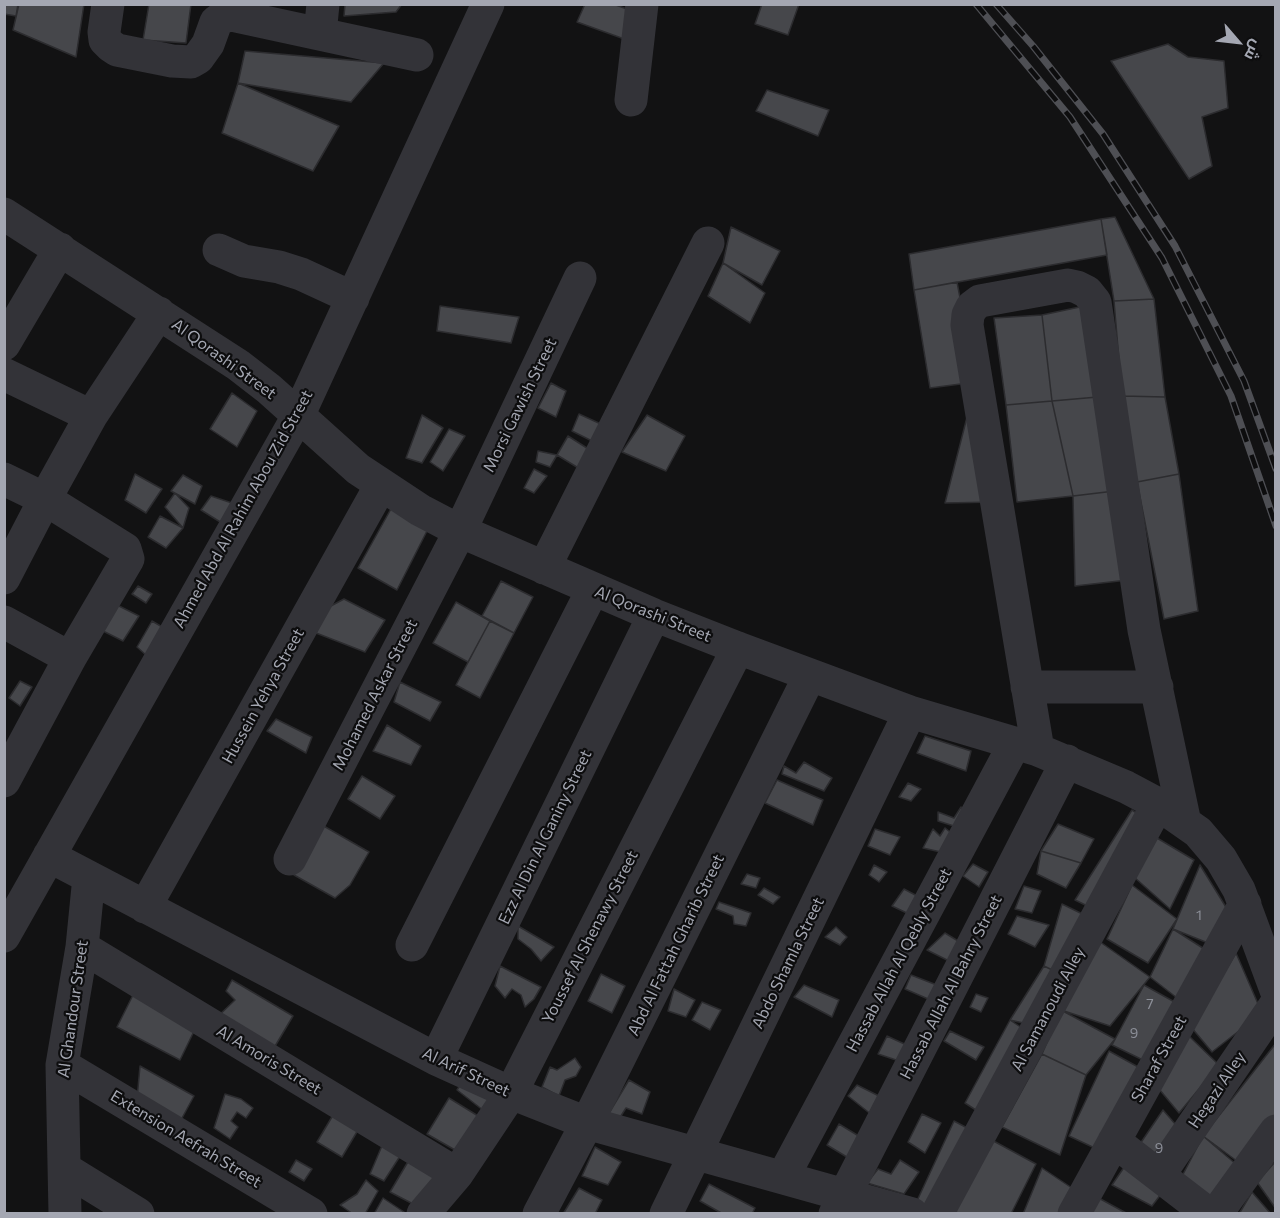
<!DOCTYPE html>
<meta charset="utf-8">
<style>
body{margin:0}
#map{position:relative;width:1280px;height:1218px;overflow:hidden;background:#121213;font-family:Commissioner,Cairo,sans-serif}
canvas{display:block}
.frame{position:absolute;inset:0;border:6px solid #a4a7b2;pointer-events:none}
.north{position:absolute;left:1208px;top:12px;width:60px;height:60px;-webkit-text-stroke:4px #0d0d0e;paint-order:stroke;rotate:118deg;font-size:16px;font-weight:700;line-height:24px;text-align:center;color:#a4a7b2}
.north::after{content:'';display:block;margin:auto;width:21px;height:27px;background:#a4a7b2;clip-path:polygon(50% 0,100% 100%,50% 72%,0 100%)}
</style>
<div id="map">
<canvas width="1280" height="1218"></canvas>
<div class="frame"></div>
<div class="north">ش</div>
</div>
<script>
const context = document.querySelector('canvas').getContext('2d');
context.lineJoin = 'round';
function fillPath(path, color) { context.fillStyle = color; context.fill(path, 'evenodd'); }
const shape = rows => new Path2D(rows.map(r => 'M' + r).join(''));
function stroke(path, color, width, dash) { context.strokeStyle = color; context.lineWidth = width; context.lineCap = dash ? 'butt' : 'round'; context.setLineDash(dash || []); context.stroke(path); }
function label(font, color, halo, rows, align = 'center') {
  context.font = font + ' Commissioner,sans-serif'; context.lineWidth = 4.5; context.setLineDash([]); context.textBaseline = 'middle'; context.strokeStyle = halo; context.fillStyle = color; for (const [text, x, y, turn = 0] of rows) {
    context.save(); context.translate(x, y); context.rotate((+turn || 0) * Math.PI / 180); context.textAlign = isNaN(turn) ? turn : align; if (halo) context.strokeText(text, 0, 0); context.fillText(text, 0, 0); context.restore();
  }
}
const building = shape([
 [4,4,18,4,16,16,4,14,4,4],
 [19,4,84,4,76,57,13,30,19,4],
 [149,4,191,4,186,43,143,40,149,4],
 [345,4,402,4,396,12,344,16,345,4],
 [585,4,613,4,641,14,627,40,577,22,585,4],
 [762,4,799,4,788,35,755,24,762,4],
 [1168,44,1188,57,1224,61,1228,108,1202,117,1212,166,1189,179,1111,61,1168,44],
 [245,51,384,63,351,102,238,83,245,51],
 [238,83,339,126,313,171,222,133,238,83],
 [767,90,829,110,818,136,756,111,767,90],
 [1115,217,1154,299,1114,301,1101,219,1115,217],
 [1101,219,1107,255,914,290,909,254,1101,219],
 [731,227,780,251,762,285,723,263,731,227],
 [723,263,765,293,750,323,708,296,723,263],
 [957,282,976,382,930,388,914,290,957,282],
 [1154,299,1165,397,1122,396,1114,301,1154,299],
 [1089,305,1109,396,1052,401,1042,315,1089,305],
 [440,306,519,317,511,343,437,331,440,306],
 [1042,315,1052,401,1006,405,994,318,1042,315],
 [976,382,996,502,945,503,976,382],
 [551,383,566,391,556,417,538,408,551,383],
 [232,393,257,411,237,447,210,429,232,393],
 [1109,396,1123,490,1073,496,1052,401,1109,396],
 [1122,396,1165,397,1179,474,1137,482,1122,396],
 [1052,401,1073,496,1017,502,1006,405,1052,401],
 [579,414,603,425,596,443,572,431,579,414],
 [422,415,443,428,422,463,406,458,422,415],
 [647,415,685,436,666,471,622,452,647,415],
 [449,429,465,436,443,471,430,462,449,429],
 [568,436,590,450,580,469,557,455,568,436],
 [538,451,557,455,550,467,536,462,538,451],
 [534,469,547,476,534,493,524,488,534,469],
 [135,474,162,489,146,513,125,500,135,474],
 [1179,474,1198,611,1164,619,1137,482,1179,474],
 [183,475,202,486,195,504,171,491,183,475],
 [1123,490,1137,579,1075,586,1073,496,1123,490],
 [175,493,189,508,183,528,165,507,175,493],
 [211,496,238,505,225,525,201,510,211,496],
 [392,507,428,529,397,590,358,568,392,507],
 [160,516,183,528,166,548,148,537,160,516],
 [501,581,533,597,514,633,482,616,501,581],
 [138,586,152,594,146,603,132,594,138,586],
 [344,599,385,620,365,652,316,633,327,608,344,599],
 [456,602,490,621,468,662,433,643,456,602],
 [115,604,139,616,123,641,97,628,115,604],
 [152,621,164,628,147,656,137,647,152,621],
 [490,621,514,633,480,698,456,685,490,621],
 [20,681,32,687,20,706,9,698,20,681],
 [400,682,441,702,430,721,394,702,400,682],
 [276,719,312,737,306,753,267,731,276,719],
 [387,725,421,746,411,765,373,751,387,725],
 [925,736,971,751,966,771,917,753,925,736],
 [804,762,832,778,824,791,782,774,784,766,796,773,804,762],
 [362,776,395,796,380,819,348,799,362,776],
 [777,780,823,800,813,825,765,803,777,780],
 [908,783,921,789,911,801,899,797,908,783],
 [961,807,969,813,960,828,938,821,938,812,954,818,961,807],
 [1132,810,1161,828,1110,917,1075,900,1132,810],
 [1058,824,1094,839,1081,863,1041,851,1058,824],
 [322,825,369,852,350,885,335,898,294,875,322,825],
 [945,828,954,835,945,853,923,848,933,829,940,836,945,828],
 [875,829,900,837,890,855,868,846,875,829],
 [1157,838,1194,860,1170,909,1134,877,1157,838],
 [1041,851,1081,863,1066,888,1037,874,1041,851],
 [973,864,988,872,979,887,963,876,973,864],
 [874,865,887,872,879,882,869,875,874,865],
 [1200,865,1229,912,1213,945,1173,929,1200,865],
 [747,874,760,878,756,888,741,884,747,874],
 [1132,885,1177,919,1148,963,1107,939,1132,885],
 [1024,886,1041,891,1032,913,1015,909,1024,886],
 [764,888,780,897,773,904,758,895,764,888],
 [904,889,921,898,913,916,892,906,904,889],
 [719,902,751,913,746,926,734,924,733,916,716,909,719,902],
 [1062,904,1105,925,1075,981,1044,966,1062,904],
 [1017,916,1049,925,1035,947,1008,934,1017,916],
 [518,926,554,947,541,961,531,949,518,939,518,926],
 [836,927,847,937,840,945,825,937,836,927],
 [1173,929,1209,952,1177,998,1150,977,1173,929],
 [945,933,963,944,953,963,927,950,945,933],
 [1096,939,1150,977,1110,1026,1061,1010,1096,939],
 [1236,953,1262,1013,1212,1052,1191,1027,1236,953],
 [500,966,541,987,534,999,525,1007,521,995,512,989,505,998,495,986,500,966],
 [1044,966,1075,981,1045,1028,1010,1020,1044,966],
 [601,974,625,986,612,1013,588,1001,601,974],
 [911,975,942,987,935,1002,905,989,911,975],
 [232,980,293,1016,271,1053,214,1020,235,1000,226,991,232,980],
 [804,985,839,1000,832,1017,794,997,804,985],
 [1144,985,1180,1005,1145,1061,1112,1045,1144,985],
 [136,989,199,1021,180,1060,117,1027,136,989],
 [674,989,695,1000,686,1017,668,1011,674,989],
 [976,994,988,998,981,1012,970,1007,976,994],
 [702,1002,721,1010,710,1030,692,1020,702,1002],
 [1061,1010,1115,1039,1086,1075,1042,1054,1061,1010],
 [1010,1020,1046,1044,1002,1127,965,1103,1010,1020],
 [950,1031,984,1047,976,1060,944,1041,950,1031],
 [887,1036,911,1047,902,1062,878,1054,887,1036],
 [1189,1036,1219,1065,1179,1113,1159,1089,1189,1036],
 [1276,1043,1276,1149,1253,1173,1203,1136,1276,1043],
 [1109,1051,1151,1074,1101,1151,1069,1136,1109,1051],
 [1042,1054,1086,1075,1060,1155,1002,1127,1042,1054],
 [575,1058,581,1067,576,1076,565,1080,559,1096,542,1087,550,1067,557,1070,575,1058],
 [140,1066,194,1096,175,1131,136,1110,140,1066],
 [464,1079,499,1098,488,1114,457,1090,464,1079],
 [629,1080,650,1092,642,1114,626,1108,619,1119,609,1113,629,1080],
 [857,1085,885,1099,882,1123,848,1096,857,1085],
 [225,1094,241,1099,253,1108,246,1118,237,1112,231,1121,238,1127,230,1139,214,1128,225,1094],
 [449,1098,483,1119,462,1154,427,1134,449,1098],
 [339,1105,364,1120,342,1157,317,1142,339,1105],
 [1163,1110,1196,1148,1152,1206,1112,1185,1163,1110],
 [922,1114,941,1123,925,1153,908,1142,922,1114],
 [954,1121,973,1131,939,1210,916,1203,954,1121],
 [839,1124,867,1141,855,1162,827,1145,839,1124],
 [1203,1136,1257,1182,1227,1214,1179,1182,1203,1136],
 [988,1138,1036,1164,1011,1214,964,1214,954,1212,988,1138],
 [384,1141,404,1150,384,1181,370,1174,384,1141],
 [595,1147,621,1162,608,1185,582,1176,595,1147],
 [296,1160,312,1169,304,1181,289,1172,296,1160],
 [409,1160,442,1173,415,1205,390,1192,409,1160],
 [900,1160,919,1172,904,1194,867,1183,878,1169,891,1174,900,1160],
 [1276,1161,1276,1209,1257,1182,1276,1161],
 [1042,1168,1075,1190,1063,1214,1023,1214,1042,1168],
 [366,1180,378,1191,365,1214,353,1214,340,1205,357,1194,366,1180],
 [709,1184,755,1208,752,1214,723,1214,700,1201,709,1184],
 [579,1188,602,1200,595,1214,563,1214,579,1188],
 [1252,1192,1271,1214,1239,1214,1252,1192],
 [1095,1196,1128,1214,1085,1214,1095,1196],
 [383,1198,407,1214,374,1214,383,1198]
]);
fillPath(building, '#46474b');
stroke(building, '#2c2c2f', 1.5);
stroke(shape([
 [108,4,104,32,105,40,111,46,117,50,172,61,191,62,198,58,208,44,216,22,223,17,232,15,417,55],
 [320,34,323,4],
 [631,100,642,4],
 [4,214,238,365,269,389,358,469,420,510,460,531,654,615,738,648,910,712,1038,750,1126,787,1158,804,1198,832,1221,859,1239,890,1276,990],
 [219,250,244,261,279,267,301,274,353,298],
 [4,344,60,249],
 [4,374,91,416],
 [4,479,45,499,125,549,128,559,70,658,4,781],
 [544,568,708,243],
 [4,578,45,499,91,416,159,313],
 [4,622,70,658],
 [1027,687,1157,687],
 [1038,750,967,325,968,315,972,307,980,301,1068,285,1077,287,1087,292,1095,302,1144,630,1185,823],
 [49,856,436,1059,511,1093,587,1123,912,1214],
 [290,859,460,531,580,278],
 [145,907,381,485],
 [4,936,298,416,488,4],
 [412,945,593,589],
 [82,947,457,1174],
 [436,1059,654,615],
 [62,1065,311,1214],
 [1114,1141,1209,1214],
 [65,1169,138,1214],
 [1159,1175,1276,1004],
 [783,1177,1015,743],
 [65,1214,62,1065,82,947,89,877],
 [423,1214,457,1174,511,1093,738,648],
 [539,1214,587,1123,810,675],
 [666,1214,910,712],
 [835,1214,1067,761],
 [937,1214,1158,804],
 [1074,1214,1245,904],
 [1216,1214,1276,1131]
]), '#333338', 33);
const rail = shape([
 [976,4,1070,117,1162,258,1231,396,1276,526],
 [996,4,1033,46,1103,134,1175,246,1244,381,1276,469]
]);
stroke(rail, '#4e4f54', 7);
stroke(rail, '#0d0d0e', 4.5, [14]);
label('14px', '#8c8f98', null, [
 ["1",1199,915],
 ["7",1150,1004],
 ["9",1134,1033],
 ["9",1159,1148]
]);
label('16px', '#a4a7b2', '#0d0d0e', [
 ["Al Qorashi Street",224,359,36],
 ["Morsi Gawish Street",520,405,-64],
 ["Ahmed Abd Al Rahim Abou Zid Street",243,509,-61],
 ["Al Qorashi Street",653,614,22],
 ["Mohamed Askar Street",375,695,-63],
 ["Hussein Yehya Street",263,696,-61],
 ["Ezz Al Din Al Ganiny Street",545,837,-64],
 ["Youssef Al Shenawy Street",590,937,-63],
 ["Abd Al Fattah Gharib Street",676,945,-64],
 ["Hassab Allah Al Qebly Street",899,960,-62],
 ["Abdo Shamla Street",788,963,-64],
 ["Hassab Allah Al Bahry Street",951,987,-63],
 ["Al Ghandour Street",73,1009,-82],
 ["Al Samanoudi Alley",1048,1009,-62],
 ["Sharaf Street",1159,1059,-61],
 ["Al Amoris Street",269,1060,31],
 ["Al Arif Street",466,1072,25],
 ["Hegazi Alley",1217,1090,-56],
 ["Extension Aefrah Street",186,1139,31]
]);
</script>
